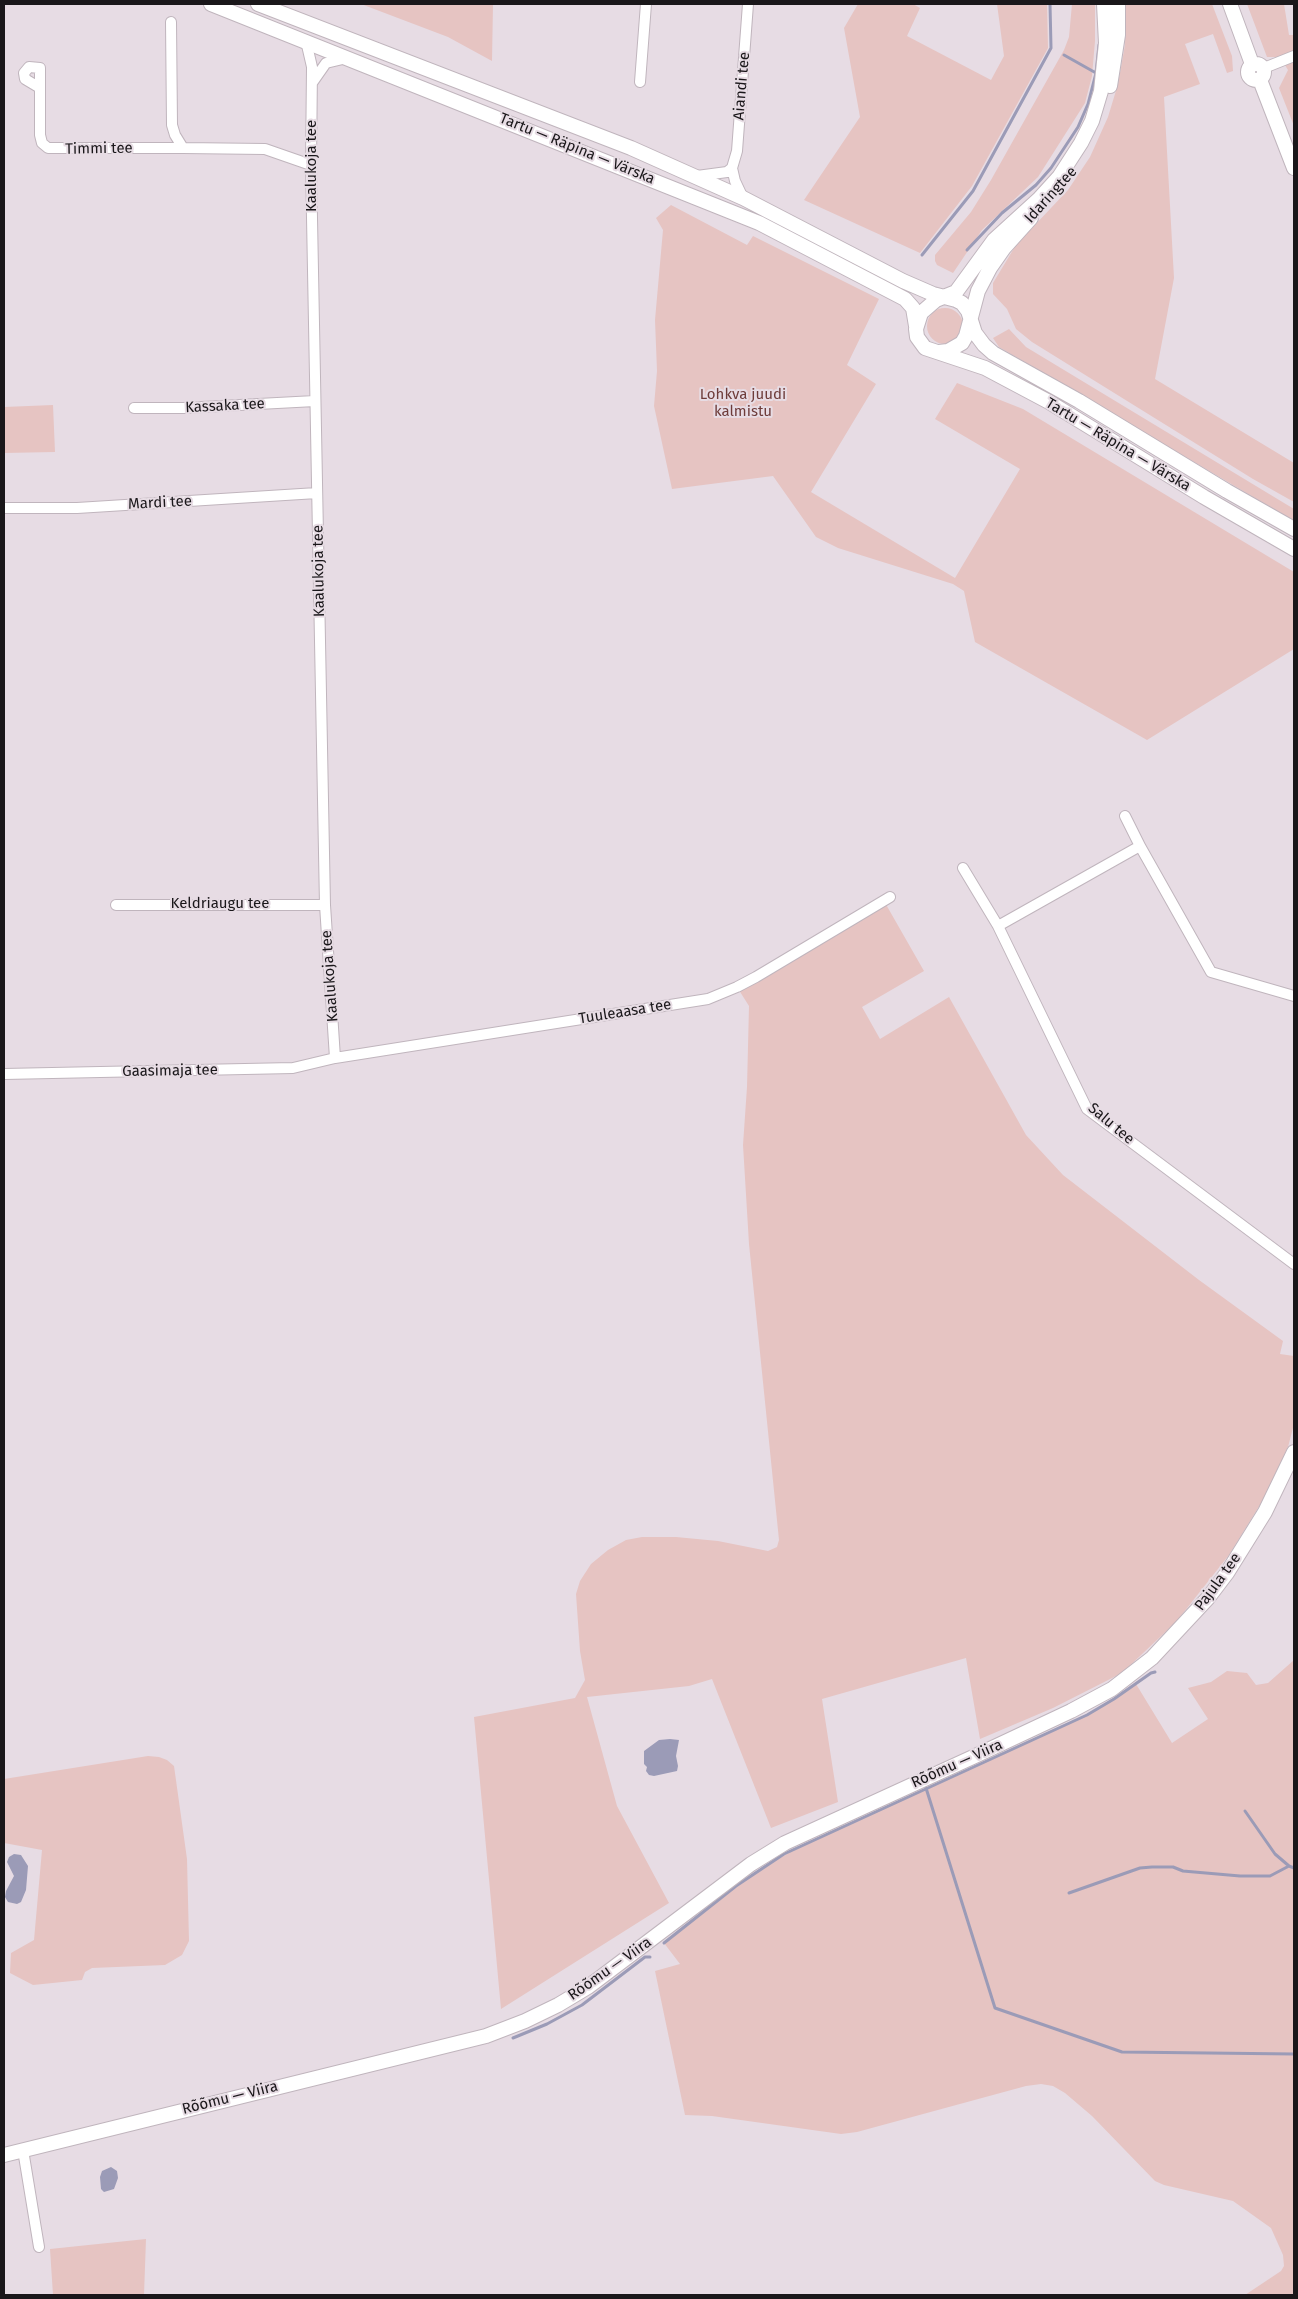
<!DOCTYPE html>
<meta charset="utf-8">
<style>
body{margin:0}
#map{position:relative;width:1298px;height:2299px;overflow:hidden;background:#e7dce4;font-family:"Fira Sans",sans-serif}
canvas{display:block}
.frame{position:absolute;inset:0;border:5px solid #1a171a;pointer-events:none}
</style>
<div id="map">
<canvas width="1298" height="2299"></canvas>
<div class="frame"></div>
</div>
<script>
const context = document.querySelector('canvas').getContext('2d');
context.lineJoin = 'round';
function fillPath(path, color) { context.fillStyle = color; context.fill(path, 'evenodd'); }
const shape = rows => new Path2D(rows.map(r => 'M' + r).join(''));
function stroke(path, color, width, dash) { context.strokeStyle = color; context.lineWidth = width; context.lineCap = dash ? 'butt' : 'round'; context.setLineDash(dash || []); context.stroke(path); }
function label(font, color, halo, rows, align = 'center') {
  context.font = font + ' "Fira Sans",sans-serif'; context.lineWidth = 4; context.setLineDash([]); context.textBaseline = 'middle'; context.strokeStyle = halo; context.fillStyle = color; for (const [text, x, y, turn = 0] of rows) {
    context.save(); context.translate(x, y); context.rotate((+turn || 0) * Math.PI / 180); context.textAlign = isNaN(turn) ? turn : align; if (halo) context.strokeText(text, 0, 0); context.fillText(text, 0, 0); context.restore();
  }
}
fillPath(shape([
 [361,4,493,4,492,61,448,37],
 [858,4,913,4,920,8,907,36,991,80,1004,56,997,4,1047,4,1048,48,972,186,920,253,804,200,860,117,844,28],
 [1072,4,1095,4,1095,41,1092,76,1085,103,1038,177,982,230,953,273,937,265,935,261,935,255,971,212,991,180,1064,50,1069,37],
 [1126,4,1212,4,1232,56,1233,71,1227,73,1213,34,1185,44,1200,84,1164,97,1174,278,1155,379,1294,463,1294,502,1253,479,1032,342,1016,329,1007,309,993,294,993,283,1016,245,1068,190,1090,157,1108,117,1118,84,1125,45],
 [1247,4,1284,4,1289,35,1294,35,1294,126,1279,88,1288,70,1280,57,1267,57],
 [671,205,747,245,753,236,879,299,847,365,876,384,811,492,955,578,1020,469,935,419,957,383,1023,409,1294,572,1294,649,1147,740,975,642,964,591,953,584,838,548,816,537,773,476,672,489,654,406,657,371,655,320,663,230,656,218],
 '927 326a18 18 0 1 1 36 0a18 18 0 1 1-36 0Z',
 [1009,329,1026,347,1294,509,1294,521,999,347,993,338],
 [53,405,55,452,4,453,4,407],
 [884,901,924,971,862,1007,880,1039,949,997,1026,1135,1063,1175,1199,1280,1283,1341,1280,1354,1294,1356,1294,1424,1288,1447,1263,1500,1229,1555,1176,1622,1122,1673,1053,1708,980,1739,966,1658,822,1699,838,1802,771,1828,712,1679,689,1686,587,1697,617,1806,669,1903,501,2009,474,1717,575,1698,585,1680,580,1651,576,1594,580,1581,591,1564,608,1550,626,1540,642,1537,676,1537,718,1541,768,1551,777,1547,779,1540,749,1244,743,1145,747,1087,749,1006,737,987],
 [1294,1660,1294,2295,1245,2295,1281,2271,1284,2266,1283,2255,1271,2228,1233,2201,1164,2185,1155,2181,1092,2116,1065,2093,1053,2086,1041,2084,1026,2086,857,2132,841,2134,712,2116,685,2115,655,1971,680,1964,664,1943,736,1886,757,1871,803,1845,1087,1715,1136,1684,1172,1743,1208,1719,1188,1688,1211,1682,1227,1671,1247,1673,1256,1685,1268,1683],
 [148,1756,159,1757,167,1760,174,1766,187,1859,189,1941,182,1955,165,1965,92,1968,85,1972,82,1980,33,1985,10,1973,11,1953,34,1940,42,1850,4,1843,4,1779],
 [146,2239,144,2295,53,2295,50,2249]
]), '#e6c4c2');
fillPath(shape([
 [670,1739,679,1740,676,1756,678,1766,677,1771,654,1776,649,1775,646,1771,647,1767,644,1764,644,1751,659,1740],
 [14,1854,21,1855,28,1866,26,1890,21,1902,17,1904,8,1902,5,1897,6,1891,14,1876,7,1862,9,1857],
 [111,2167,117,2171,118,2178,114,2189,104,2192,101,2189,100,2177,102,2171]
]), '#9b9bb7');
stroke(shape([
 [1096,73,1099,45],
 [967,250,1002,213,1036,185,1051,168,1078,127,1088,104,1096,73,1064,55],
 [922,255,973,191,1051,48,1050,4],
 [926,1788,995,2008,1122,2052,1294,2054],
 [1245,1811,1275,1854,1289,1866],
 [1069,1893,1140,1868,1152,1867,1173,1867,1183,1871,1240,1876,1270,1876,1289,1866,1294,1868],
 [664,1943,736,1886,784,1854,1087,1715,1114,1699,1151,1673,1155,1672],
 [513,2038,547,2024,582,2005,645,1957,650,1957]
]), '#9b9bb7', 3);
const street = shape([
 [171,22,172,125,175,135,183,148,265,149,311,165],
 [306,41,312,67,311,165,325,905,335,1058],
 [1264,68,1294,56],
 [640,82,646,4],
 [312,83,326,63,347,58],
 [40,88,25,79,24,73,29,67,40,68,40,135,42,143,48,148,183,148],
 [697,176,727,172,732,168],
 [743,198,735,181,732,168,737,151,748,4],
 [134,408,183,408,315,401],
 [4,508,77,508,317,493],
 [1140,846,1211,972,1294,996],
 [963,868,998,926,1087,1109,1294,1264],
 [116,905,325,905],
 [998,926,1140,846,1125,816],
 [4,1074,293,1068,335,1058,708,999,737,987,756,977,890,897],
 [23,2150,39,2247]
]);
const secondary = shape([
 [211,4,759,223,905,299,913,308,916,326],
 [258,4,631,148,743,198,903,281,933,294,956,300,962,303,968,311,975,333,984,345,993,353,1079,401,1227,491,1294,529],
 [1104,4,1106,43,1101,91,1092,121,1081,143,1059,177,1039,199,994,240,956,292,936,300,921,313,916,329,917,337,925,348,985,368,1049,402,1204,497,1294,549],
 [1230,4,1252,64],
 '1248 72a8 8 0 1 1 16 0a8 8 0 1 1-16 0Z',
 [1260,80,1294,168],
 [1110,86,1118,35,1118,4],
 [939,352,948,351,962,343,966,336,978,291,990,268,1004,248,1031,218],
 [4,2155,486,2036,525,2021,558,2005,588,1987,751,1864,785,1843,973,1757,1071,1711,1112,1689,1152,1658,1208,1598,1227,1573,1265,1512,1294,1452]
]);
stroke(street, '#c0b5bd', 12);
stroke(secondary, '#c0b5bd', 16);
stroke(street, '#fff', 10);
stroke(secondary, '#fff', 14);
label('15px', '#1a171a', '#e7dce4', [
 ["Aiandi tee",742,86,-85],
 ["Timmi tee",99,149,-1],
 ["Tartu — Räpina — Värska",577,149,22],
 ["Kaalukoja tee",312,166,-90],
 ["Idaringtee",1051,195,-48],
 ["Kassaka tee",225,406,-3],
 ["Tartu — Räpina — Värska",1118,445,31],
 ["Mardi tee",160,503,-3],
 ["Kaalukoja tee",319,571,-91],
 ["Keldriaugu tee",220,904],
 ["Kaalukoja tee",330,976,-94],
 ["Tuuleaasa tee",625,1012,-9],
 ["Gaasimaja tee",170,1071,-1],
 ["Salu tee",1111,1124,40],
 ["Pajula tee",1218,1582,-54],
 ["Rõõmu — Viira",957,1764,-24],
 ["Rõõmu — Viira",610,1969,-35],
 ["Rõõmu — Viira",230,2098,-14]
]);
label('15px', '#6e3c3a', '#e7dce4', [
 ["Lohkva juudi",743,395],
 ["kalmistu",743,412]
]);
</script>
